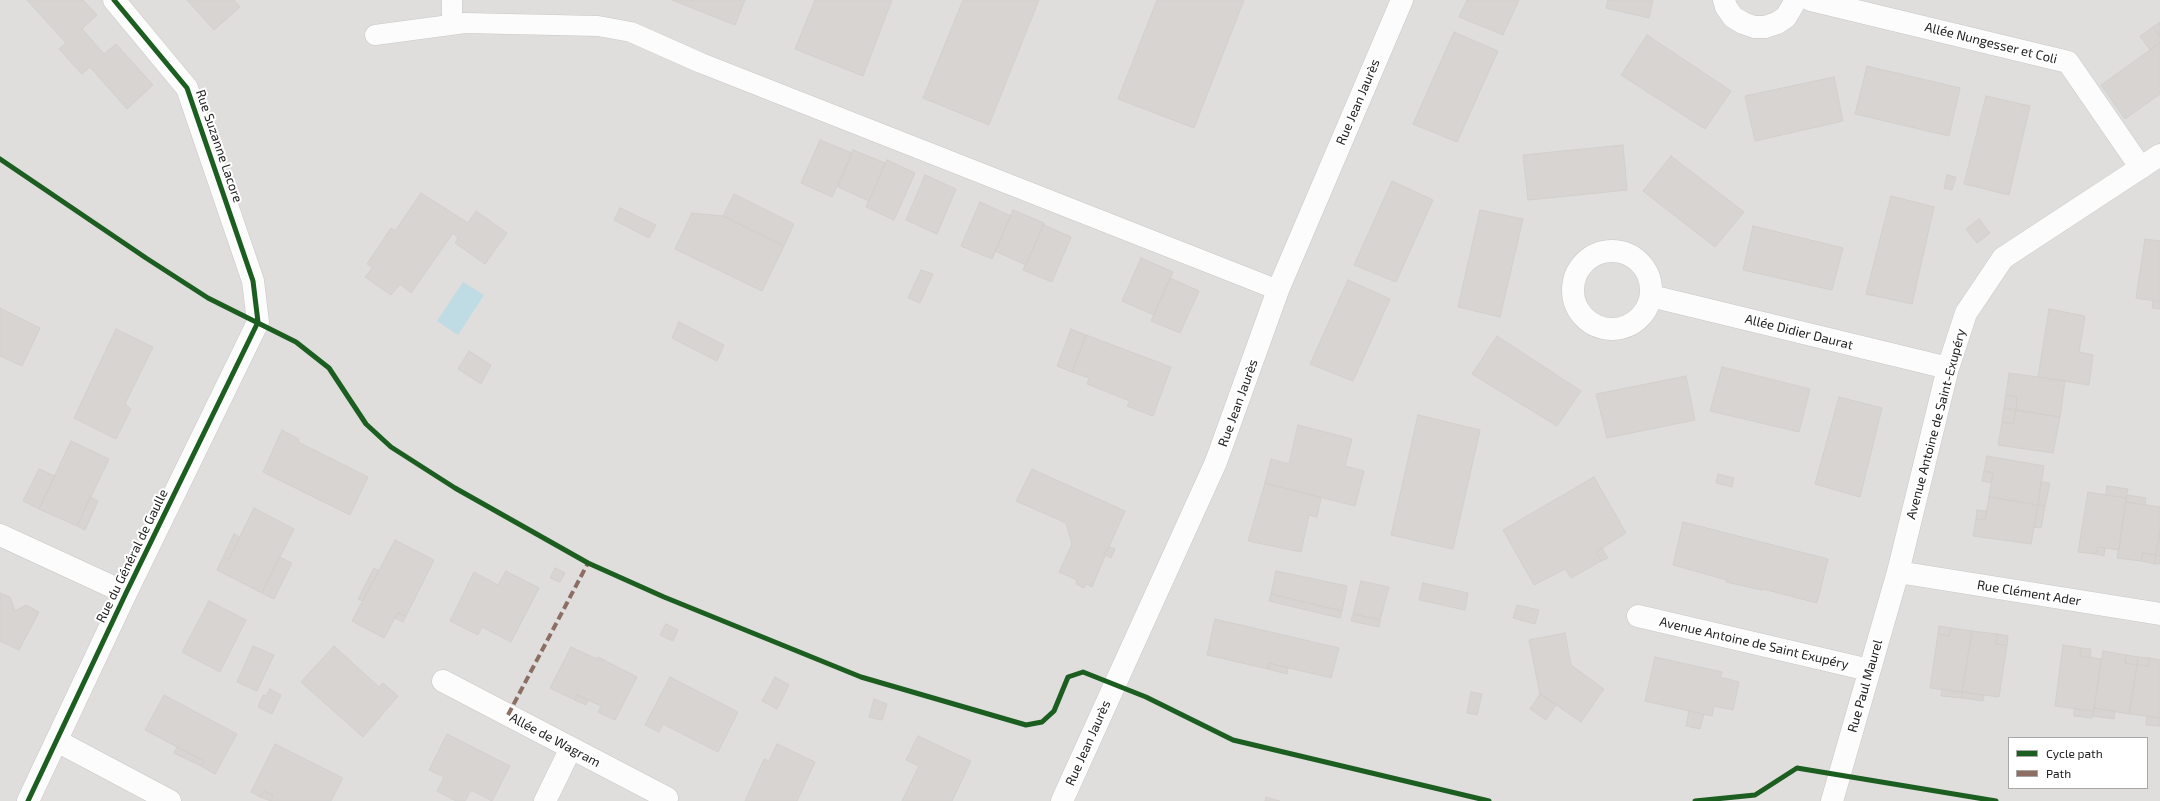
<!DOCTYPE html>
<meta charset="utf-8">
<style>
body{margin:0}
#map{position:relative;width:2160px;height:801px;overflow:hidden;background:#f0eeeb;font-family:"Exo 2",sans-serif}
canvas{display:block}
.legend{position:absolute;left:2008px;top:737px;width:140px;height:52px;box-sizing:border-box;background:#fff;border:1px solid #a7a7a7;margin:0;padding:5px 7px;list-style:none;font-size:12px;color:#222}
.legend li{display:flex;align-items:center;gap:8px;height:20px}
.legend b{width:20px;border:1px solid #a7a7a7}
</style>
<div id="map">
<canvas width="2160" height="801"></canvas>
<ul class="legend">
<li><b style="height:5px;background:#1b5e20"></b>Cycle path</li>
<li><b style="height:5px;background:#8d6e63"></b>Path</li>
</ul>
</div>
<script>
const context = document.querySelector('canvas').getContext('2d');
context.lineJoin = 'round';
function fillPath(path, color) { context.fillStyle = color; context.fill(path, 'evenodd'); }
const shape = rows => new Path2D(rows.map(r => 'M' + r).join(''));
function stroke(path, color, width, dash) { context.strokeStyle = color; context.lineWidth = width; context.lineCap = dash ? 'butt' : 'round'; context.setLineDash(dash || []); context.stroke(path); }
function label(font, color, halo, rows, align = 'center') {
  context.font = font + ' "Exo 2",sans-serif'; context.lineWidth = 4; context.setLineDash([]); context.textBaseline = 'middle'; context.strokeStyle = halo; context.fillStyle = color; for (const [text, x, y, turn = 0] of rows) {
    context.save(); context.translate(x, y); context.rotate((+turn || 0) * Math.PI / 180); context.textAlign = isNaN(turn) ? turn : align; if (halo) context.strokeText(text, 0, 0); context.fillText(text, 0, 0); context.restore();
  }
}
fillPath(shape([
 [0,0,2160,0,2160,801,0,801],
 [2009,738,2147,738,2147,788,2009,788]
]), '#dfdedc');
fillPath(shape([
 [463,282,484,295,458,335,437,321]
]), '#bfdbe3');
const building = shape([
 [27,0,83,0,97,15,82,29,104,54,116,44,153,85,127,109,90,67,82,74,59,49,66,43,27,0],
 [187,0,234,0,240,7,214,30,187,0],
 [672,0,745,0,735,25,672,0],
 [815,0,892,0,863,76,795,49,815,0],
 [963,0,1039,0,989,125,923,98,963,0],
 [1157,0,1244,0,1194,128,1118,99,1157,0],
 [1467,0,1519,0,1503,35,1459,17,1467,0],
 [1608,0,1653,0,1649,18,1606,8,1608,0],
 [2160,22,2160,37,2153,27,2160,22],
 [2153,27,2160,37,2160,43,2150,50,2140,36,2153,27],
 [1454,32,1498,51,1457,142,1413,124,1454,32],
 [1647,35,1731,91,1705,129,1621,75,1647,35],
 [2160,43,2160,94,2125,119,2101,85,2160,43],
 [1867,66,1960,88,1949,136,1855,114,1867,66],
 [1834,77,1843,121,1755,141,1745,96,1834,77],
 [1986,96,2030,106,2009,195,1964,184,1986,96],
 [820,140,852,153,832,197,801,183,820,140],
 [1623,145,1627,190,1528,200,1523,155,1623,145],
 [853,150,885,163,869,201,838,187,853,150],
 [1671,156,1744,212,1715,247,1643,191,1671,156],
 [887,160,915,173,894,220,866,207,887,160],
 [925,175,956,189,937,234,906,220,925,175],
 [1947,175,1956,177,1952,190,1944,188,1947,175],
 [1392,181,1433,200,1396,282,1354,265,1392,181],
 [421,193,468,223,476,211,507,233,485,264,455,243,458,238,453,233,411,293,400,284,391,295,365,277,373,267,367,264,391,228,395,231,421,193],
 [734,194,794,224,784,246,723,216,734,194],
 [1891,196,1934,207,1912,304,1866,294,1891,196],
 [980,202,1011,216,992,259,961,246,980,202],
 [620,208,656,225,649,238,614,220,620,208],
 [1013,210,1044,223,1026,265,995,251,1013,210],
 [1480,210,1523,219,1500,317,1458,307,1480,210],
 [692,213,723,216,784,246,762,291,675,249,692,213],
 [1979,219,1990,233,1977,243,1966,229,1979,219],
 [1044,225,1071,237,1052,282,1023,270,1044,225],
 [1753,226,1843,248,1832,290,1743,270,1753,226],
 [2145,239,2160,241,2160,302,2136,298,2145,239],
 [1141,258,1173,272,1154,315,1122,301,1141,258],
 [921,270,933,274,920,303,908,298,921,270],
 [1170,278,1199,291,1180,333,1151,321,1170,278],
 [1348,280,1390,299,1353,381,1310,364,1348,280],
 [2153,301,2160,302,2160,309,2152,308,2153,301],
 [0,308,40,328,22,366,0,356,0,308],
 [2049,309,2085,316,2079,352,2093,355,2089,385,2038,377,2049,309],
 [679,322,724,345,717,361,672,338,679,322],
 [116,329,153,347,125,404,131,409,116,439,74,418,116,329],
 [1071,329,1086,335,1072,372,1057,366,1071,329],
 [1086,335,1171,367,1153,416,1127,406,1130,401,1087,384,1089,378,1072,372,1086,335],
 [1497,336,1581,391,1557,426,1472,374,1497,336],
 [469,351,491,365,481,384,458,369,469,351],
 [1722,367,1810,389,1799,432,1710,411,1722,367],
 [2009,373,2065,381,2060,417,2016,410,2017,397,2006,395,2009,373],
 [1686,376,1695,420,1607,438,1596,394,1686,376],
 [2006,395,2017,397,2016,410,2004,408,2006,395],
 [1839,397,1882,408,1860,497,1815,484,1839,397],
 [2004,408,2016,410,2013,424,2002,422,2004,408],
 [2016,410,2060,417,2053,453,1998,445,2002,422,2013,424,2016,410],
 [1418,415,1480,430,1453,549,1391,535,1418,415],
 [1298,425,1352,439,1345,466,1364,471,1355,506,1265,483,1271,459,1289,464,1298,425],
 [282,430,299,439,298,442,368,477,350,515,263,472,282,430],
 [71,441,109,459,77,526,39,509,71,441],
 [1987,456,2044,466,2038,505,1989,497,1993,473,1984,471,1987,456],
 [39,469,55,476,39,509,23,501,39,469],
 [1032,469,1125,511,1109,547,1104,554,1105,556,1092,587,1086,584,1084,588,1076,584,1077,580,1059,572,1072,544,1066,523,1016,501,1032,469],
 [1984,471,1993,473,1991,483,1982,481,1984,471],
 [1718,474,1734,478,1732,487,1716,483,1718,474],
 [1594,477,1626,533,1596,552,1601,561,1571,578,1565,569,1534,585,1503,530,1594,477],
 [2041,482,2050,483,2045,506,2038,505,2041,482],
 [1265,483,1321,498,1317,517,1309,515,1301,552,1248,541,1265,483],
 [2107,486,2128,489,2126,498,2106,495,2107,486],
 [2088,492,2126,498,2119,550,2098,547,2096,554,2078,552,2088,492],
 [2127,495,2146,498,2145,505,2126,502,2127,495],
 [90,497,98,501,85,530,77,526,90,497],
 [1989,497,2038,505,2031,544,1973,536,1976,519,1985,520,1989,497],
 [2126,502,2160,507,2160,530,2156,555,2143,553,2141,561,2117,558,2126,502],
 [2038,505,2045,506,2041,528,2034,527,2038,505],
 [254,508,294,529,262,593,217,570,223,557,229,559,254,508],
 [1977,510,1987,511,1985,520,1976,519,1977,510],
 [1683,522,1828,559,1817,603,1763,589,1762,590,1726,582,1727,580,1673,565,1683,522],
 [2160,530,2160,556,2156,555,2160,530],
 [234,534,240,537,229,559,223,557,234,534],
 [395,540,434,560,406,616,398,612,384,638,352,621,395,540],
 [1109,547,1115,549,1111,558,1104,554,1109,547],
 [2098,547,2105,548,2104,556,2096,554,2098,547],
 [1602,548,1608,558,1601,561,1596,552,1602,548],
 [2143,553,2156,555,2155,564,2141,561,2143,553],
 [2156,555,2160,556,2160,564,2155,564,2156,555],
 [279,557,292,563,274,599,262,593,279,557],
 [374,568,379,571,363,601,358,599,374,568],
 [555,568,565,573,560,582,550,578,555,568],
 [506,571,539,588,511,642,482,627,478,635,450,621,474,572,498,585,506,571],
 [1276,571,1347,586,1342,611,1271,594,1276,571],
 [1361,581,1389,587,1380,620,1353,614,1361,581],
 [1423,583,1468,593,1465,610,1419,600,1423,583],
 [0,593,10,597,15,611,26,605,39,612,19,650,0,641,0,593],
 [1271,594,1342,611,1340,618,1269,601,1271,594],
 [209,601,246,620,220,672,182,652,209,601],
 [1517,605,1539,610,1535,624,1513,618,1517,605],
 [398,613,406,616,403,622,395,618,398,613],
 [1353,614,1380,620,1379,627,1351,621,1353,614],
 [1215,619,1339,648,1331,678,1269,663,1268,669,1207,655,1215,619],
 [666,624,678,630,673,641,660,635,666,624],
 [1939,626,1951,628,1949,636,1938,634,1939,626],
 [1951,628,1972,631,1962,692,1930,688,1938,634,1949,636,1951,628],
 [1972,631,1997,634,1996,644,2007,645,1999,697,1962,692,1972,631],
 [1565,633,1571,665,1604,689,1581,722,1540,694,1529,640,1565,633],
 [1997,634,2008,636,2007,645,1996,644,1997,634],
 [2063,645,2081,648,2080,656,2101,659,2094,711,2055,706,2063,645],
 [253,646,274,655,257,691,237,682,253,646],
 [334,646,379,687,383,683,398,696,363,737,301,682,334,646],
 [571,647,597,659,598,657,637,677,615,720,598,712,601,706,577,695,575,700,550,688,571,647],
 [2081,648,2091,649,2090,658,2080,656,2081,648],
 [2103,651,2126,655,2125,663,2137,665,2129,714,2094,708,2103,651],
 [2126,655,2138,657,2137,665,2125,663,2126,655],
 [1655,657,1722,672,1720,677,1739,682,1733,710,1714,706,1712,716,1645,701,1655,657],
 [2138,657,2149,658,2148,666,2137,665,2138,657],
 [2149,658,2160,660,2160,718,2129,714,2137,665,2148,666,2149,658],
 [1269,663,1288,668,1287,674,1268,669,1269,663],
 [670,677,738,712,718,752,663,724,659,732,645,725,670,677],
 [775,677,789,685,777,709,762,701,775,677],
 [270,689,281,695,272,714,258,707,263,695,266,696,270,689],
 [1942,689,1962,692,1962,698,1941,696,1942,689],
 [1471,692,1482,694,1477,715,1467,713,1471,692],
 [1962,692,1984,695,1983,701,1962,698,1962,692],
 [1540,694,1556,705,1546,720,1530,709,1540,694],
 [164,695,237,734,215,774,201,766,204,761,145,730,164,695],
 [577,695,588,700,586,705,575,700,577,695],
 [874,699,887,704,882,720,869,717,874,699],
 [2094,708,2115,711,2114,719,2093,716,2094,708],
 [2074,709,2094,711,2092,718,2074,716,2074,709],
 [1689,711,1704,714,1700,729,1686,726,1689,711],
 [2147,716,2160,718,2160,726,2146,725,2147,716],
 [447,734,510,766,492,801,471,790,465,801,456,801,437,791,444,777,429,770,447,734],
 [918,736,971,761,952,801,902,801,919,766,906,760,918,736],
 [275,744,343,778,331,801,271,801,273,796,264,791,260,797,251,792,275,744],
 [777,744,815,762,797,801,745,801,764,759,769,761,777,744],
 [177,747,204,761,201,766,174,753,177,747],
 [264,791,273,796,271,801,260,797,264,791],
 [1266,797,1280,801,1265,801,1266,797]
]);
fillPath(building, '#d7d4d2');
stroke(building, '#d3d0cc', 1);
const lane = shape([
 [452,25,452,0],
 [375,35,465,23,598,26,631,32,701,63,1278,290]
]);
const street = shape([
 [1724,0,1726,7,1733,17,1743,23,1754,27,1765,27,1777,23,1786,17,1796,0],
 [1811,0,2068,62,2141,168],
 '1573 290a39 39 0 1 1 78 0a39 39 0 1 1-78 0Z',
 [1651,296,1948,368],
 [0,535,126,593],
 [1898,572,2160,614],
 [1638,616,1869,670],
 [443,681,667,798],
 [57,741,170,801],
 [28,801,126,593,258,322,253,281,187,88,114,0],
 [545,801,571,748],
 [1062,801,1216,462,1278,290,1402,0],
 [1832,801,1898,572,1948,368,1966,313,2003,258,2160,155]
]);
stroke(lane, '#c9c8c7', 21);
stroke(street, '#c9c8c7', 23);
stroke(lane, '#fdfcfc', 20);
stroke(street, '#fdfcfc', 22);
stroke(shape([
 [508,715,588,563]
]), '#8d6e63', 4, [8, 4]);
stroke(shape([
 [0,159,146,258,208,298,296,342,329,368,366,424,391,447,455,488,588,563,664,597,861,677,1026,725,1042,722,1054,711,1068,677,1083,672,1146,697,1233,740,1489,801],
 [28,801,126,593,258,322,253,281,187,88,114,0],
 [1695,801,1755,795,1797,768,1996,801]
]), '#1b5e20', 5);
label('13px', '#222', '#fff', [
 ["Allée Nungesser et Coli",1991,43,14],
 ["Rue Jean Jaurès",1358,102,-67],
 ["Rue Suzanne Lacore",219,146,71],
 ["Allée Didier Daurat",1799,332,14],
 ["Rue Jean Jaurès",1238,403,-70],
 ["Avenue Antoine de Saint-Exupéry",1936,424,-75],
 ["Rue du Général de Gaulle",132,556,-64],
 ["Rue Clément Ader",2029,593,9],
 ["Avenue Antoine de Saint Exupéry",1754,643,13],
 ["Rue Paul Maurel",1865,686,-74],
 ["Allée de Wagram",555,740,28],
 ["Rue Jean Jaurès",1088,743,-66]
]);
</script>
